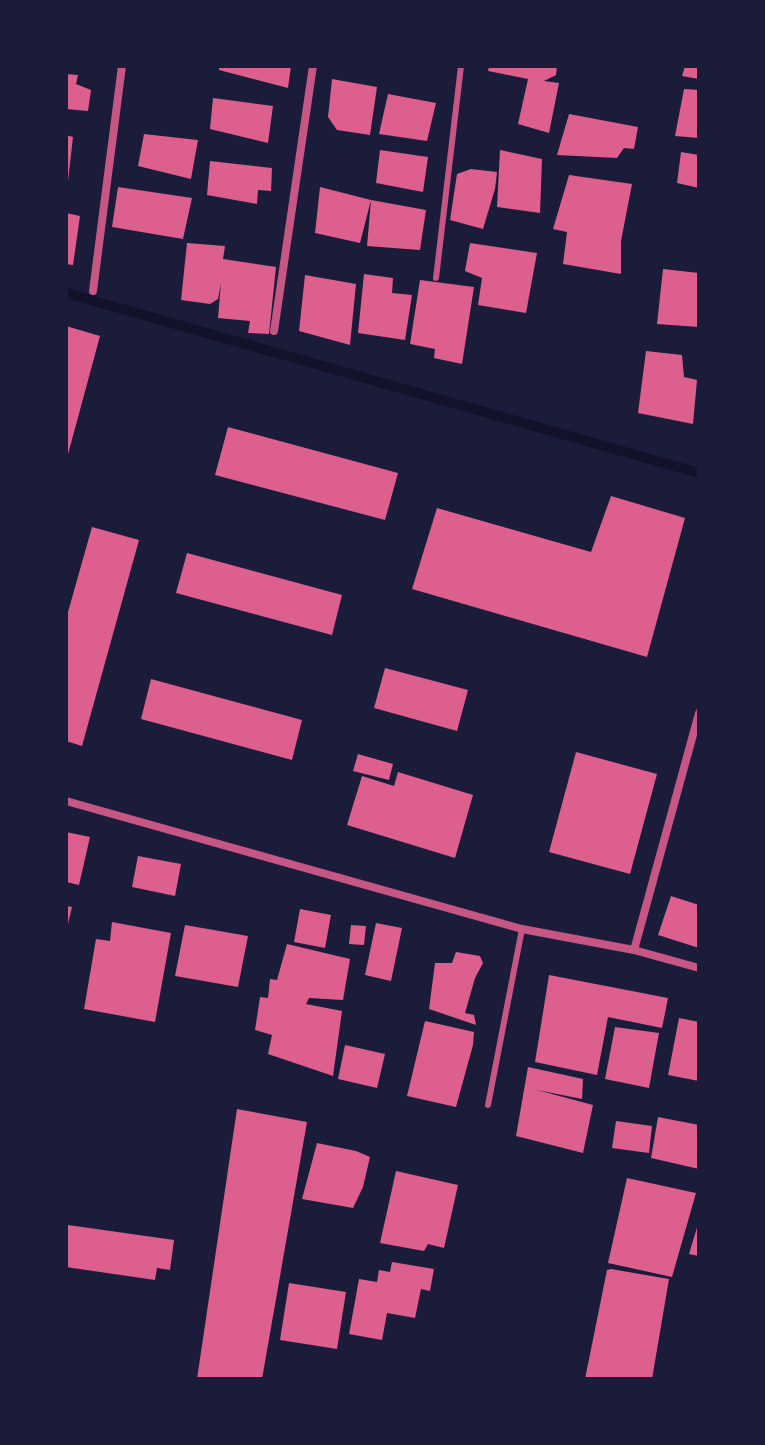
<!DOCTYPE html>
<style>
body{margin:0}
#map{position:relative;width:765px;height:1445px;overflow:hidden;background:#1b1b3a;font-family:"PT Sans",sans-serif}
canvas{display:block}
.frame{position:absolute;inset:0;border:68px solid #1b1b3a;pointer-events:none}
</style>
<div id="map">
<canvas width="765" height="1445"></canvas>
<div class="frame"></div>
</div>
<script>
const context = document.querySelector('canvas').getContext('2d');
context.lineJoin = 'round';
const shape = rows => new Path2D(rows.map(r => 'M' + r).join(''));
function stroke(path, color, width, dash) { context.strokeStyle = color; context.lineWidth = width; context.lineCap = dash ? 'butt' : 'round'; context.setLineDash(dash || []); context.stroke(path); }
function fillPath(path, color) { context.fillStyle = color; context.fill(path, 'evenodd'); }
stroke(shape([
 [66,293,699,473]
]), '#12122b', 10);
fillPath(shape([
 [219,66,291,66,288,88,219,70],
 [489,66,557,66,556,75,544,81,559,83,549,133,518,124,528,79,488,71],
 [685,66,699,66,699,79,682,76],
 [66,74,78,75,76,84,91,90,88,111,66,109],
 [332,79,377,87,370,135,337,130,328,117],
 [684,89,699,90,699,138,675,136],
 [388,94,436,103,427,141,379,134],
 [213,98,273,106,268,143,210,129],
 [569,114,638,127,634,149,624,148,617,158,557,155],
 [144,134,198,140,191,179,138,166],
 [66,135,73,137,68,181,66,181],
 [380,150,428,157,423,192,376,183],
 [500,150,542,159,540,213,497,207],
 [681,152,699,155,699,188,677,183],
 [210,161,272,168,271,191,258,190,257,204,207,195],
 [471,169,497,172,495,189,483,229,450,220,457,174],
 [569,175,632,184,621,241,621,274,563,264,567,232,553,229],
 [118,187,192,198,183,239,112,227],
 [320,187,371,200,360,243,315,233],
 [371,200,426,210,420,250,367,246],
 [66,213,80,216,73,265,66,264],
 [187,243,225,246,223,259,276,267,269,334,248,333,250,321,218,318,221,283,218,299,210,304,181,300],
 [470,243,537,253,526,313,478,305,482,278,465,271],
 [663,269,699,273,699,327,657,324],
 [364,274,393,278,392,293,412,295,405,340,358,333],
 [305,275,356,284,350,345,299,331],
 [420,280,474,287,462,364,434,358,435,349,410,344],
 [66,326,100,336,67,458,66,458],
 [646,351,682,355,684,377,697,380,693,424,638,413],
 [228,427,398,473,385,520,215,475],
 [611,496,685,518,647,657,412,589,437,508,591,552],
 [92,527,139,540,82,746,66,741,66,619],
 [187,553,342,595,332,635,176,593],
 [385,668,468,690,457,731,374,708],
 [151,679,302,720,292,760,141,719],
 [576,752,657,774,630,874,549,852],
 [358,754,393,764,389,780,353,771],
 [398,772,473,795,455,858,347,825,362,776,394,786],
 [66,832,90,837,79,885,66,882],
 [138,856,181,864,175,896,132,887],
 [671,896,699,905,699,948,658,935],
 [66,906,72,907,67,928,66,928],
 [300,909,331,915,325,948,294,942],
 [112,922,171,933,155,1022,84,1009,96,939,110,941],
 [376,923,402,928,391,981,365,975],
 [185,925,248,936,238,987,175,976],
 [351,925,366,926,364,945,349,944],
 [287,944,350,959,343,1000,309,998,306,1004,342,1011,333,1076,268,1054,272,1035,255,1030,260,997,268,998,270,979,277,980],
 [456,952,480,956,483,963,475,978,465,1013,474,1015,476,1025,429,1009,435,963,452,963],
 [549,975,668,998,662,1028,608,1017,597,1075,535,1062],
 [679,1018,699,1022,699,1081,668,1075],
 [425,1021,474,1032,473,1045,456,1107,407,1096],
 [615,1027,659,1033,649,1088,605,1079],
 [345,1045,385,1054,377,1088,338,1079],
 [528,1067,583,1079,582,1099,537,1090,593,1105,583,1153,516,1136],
 [237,1109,307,1122,262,1379,197,1379],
 [658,1117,699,1125,699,1169,651,1158],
 [616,1121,652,1126,649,1153,612,1148],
 [317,1143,356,1151,370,1157,363,1187,353,1208,302,1199],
 [396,1171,458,1185,444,1248,428,1244,424,1251,380,1243],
 [627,1178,696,1193,672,1277,608,1263],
 [699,1221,699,1256,689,1254],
 [68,1225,174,1240,170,1270,157,1268,155,1280,66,1267],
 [392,1262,434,1269,430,1291,421,1289,415,1318,387,1313,382,1340,349,1334,359,1279,377,1282,379,1270,390,1272],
 [611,1269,669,1279,652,1379,585,1379,607,1270],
 [289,1283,346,1292,337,1349,280,1340]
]), '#dd5f8e');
stroke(shape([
 [436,278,461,66],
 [488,1105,522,929]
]), '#c65784', 6);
stroke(shape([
 [93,291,122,66],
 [274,331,313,66],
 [66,801,522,929,634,950,699,968],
 [634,950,699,713]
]), '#c65784', 8);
</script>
